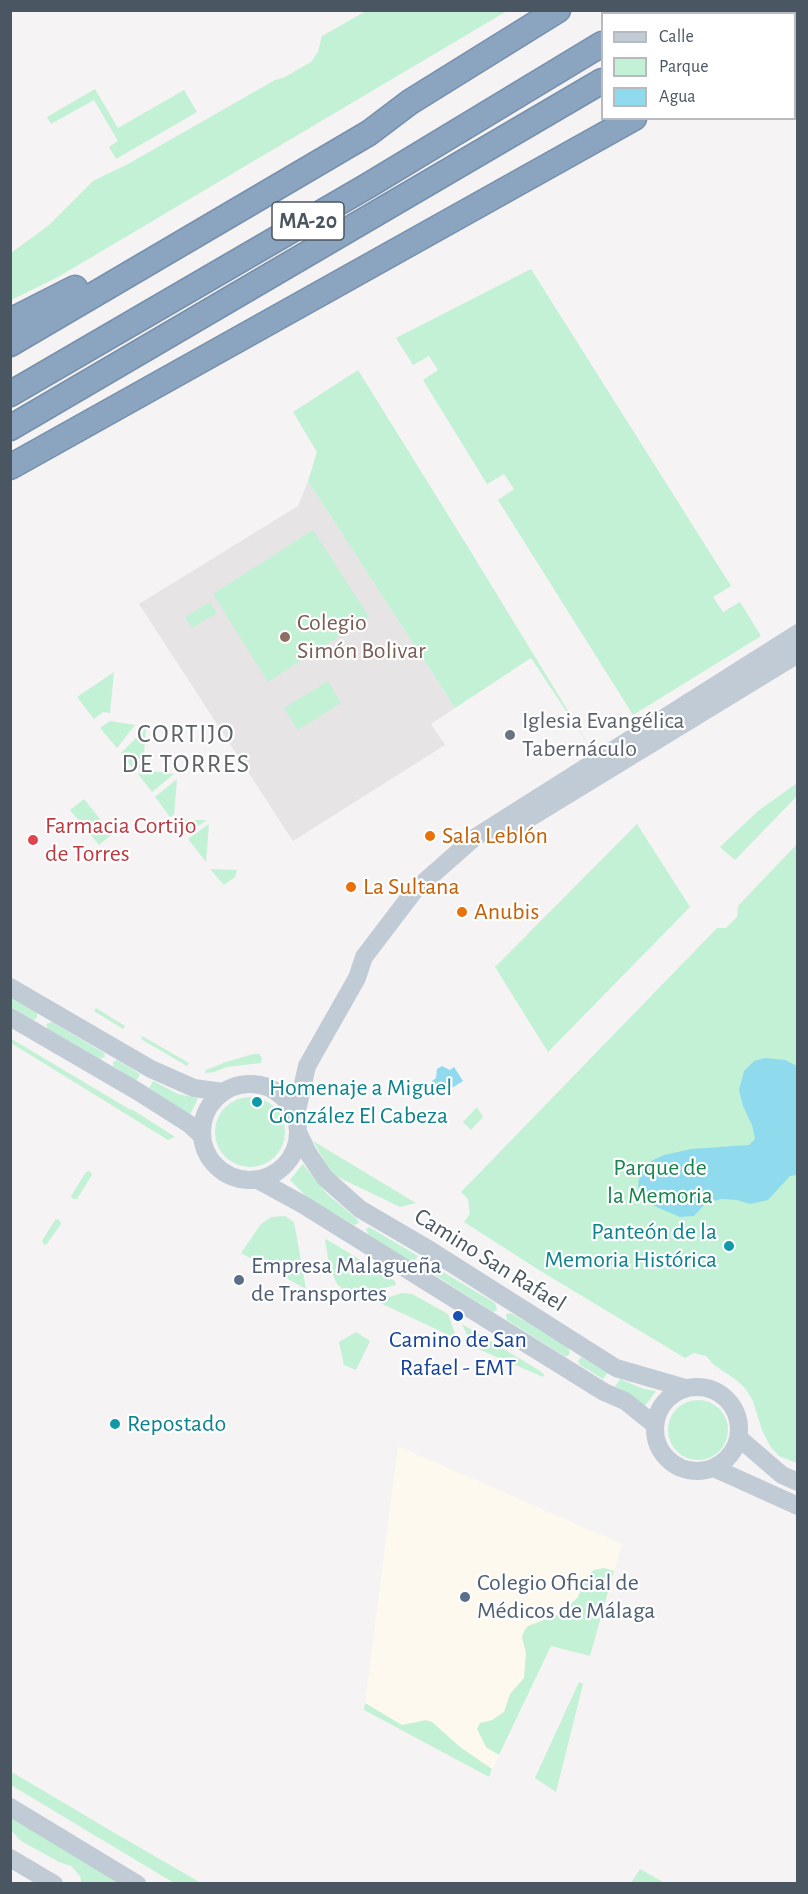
<!DOCTYPE html>
<meta charset="utf-8">
<style>
body{margin:0}
#map{position:relative;width:808px;height:1894px;overflow:hidden;background:#f5f3f3;font-family:"Alegreya Sans",sans-serif}
canvas{display:block}
.frame{position:absolute;inset:0;border:12px solid #4a5661;pointer-events:none}
.legend{position:absolute;left:601px;top:12px;width:195px;height:108px;box-sizing:border-box;background:#fff;border:2px solid #b7bbc0;margin:0;padding:8px 10px;list-style:none;font-size:18px;color:#4a5661}
.legend li{display:flex;align-items:center;gap:12px;height:30px}
.legend b{width:30px;border:2px solid #b7bbc0}
</style>
<div id="map">
<canvas width="808" height="1894"></canvas>
<div class="frame"></div>
<ul class="legend">
<li><b style="height:8px;background:#c1cbd6"></b>Calle</li>
<li><b style="height:16px;background:#c3f1d5"></b>Parque</li>
<li><b style="height:16px;background:#90daee"></b>Agua</li>
</ul>
</div>
<script>
const context = document.querySelector('canvas').getContext('2d');
context.lineJoin = 'round';
function fillPath(path, color) { context.fillStyle = color; context.fill(path, 'evenodd'); }
const shape = rows => new Path2D(rows.map(r => 'M' + r).join(''));
function stroke(path, color, width, dash) { context.strokeStyle = color; context.lineWidth = width; context.lineCap = dash ? 'butt' : 'round'; context.setLineDash(dash || []); context.stroke(path); }
function label(font, color, halo, rows, align = 'center') {
  context.font = font + ' "Alegreya Sans",sans-serif'; context.lineWidth = 4.5; context.setLineDash([]); context.textBaseline = 'middle'; context.strokeStyle = halo; context.fillStyle = color; for (const [text, x, y, turn = 0] of rows) {
    context.save(); context.translate(x, y); context.rotate((+turn || 0) * Math.PI / 180); context.textAlign = isNaN(turn) ? turn : align; if (halo) context.strokeText(text, 0, 0); context.fillText(text, 0, 0); context.restore();
  }
}
fillPath(shape([
 [398,1446,622,1544,590,1656,551,1646,489,1777,364,1710]
]), '#fdf9ef');
fillPath(shape([
 [308,481,455,708,431,724,445,745,293,841,139,604,298,506]
]), '#e6e4e5');
fillPath(shape([
 [366,11,507,11,58,277,11,300,11,253,48,226,93,181,128,164,275,80,283,78,311,62,318,52,322,36],
 [95,89,118,128,184,90,197,112,116,159,109,147,118,141,94,100,51,124,47,117],
 [531,269,731,586,713,597,723,612,740,602,761,636,633,715,498,500,514,489,504,474,487,484,423,380,438,370,429,356,413,365,396,338],
 [358,370,471,552,590,747,531,658,455,708,308,481,317,452,293,412],
 [313,530,369,617,268,682,213,594],
 [210,602,217,613,192,628,185,617],
 [114,672,110,713,103,712,94,719,77,697],
 [328,681,341,703,298,730,284,708],
 [110,721,135,725,117,748,100,728],
 [146,728,143,766,135,772,121,753],
 [144,771,162,772,174,774,152,792,138,774],
 [177,779,174,815,170,817,155,797],
 [797,783,797,796,735,860,720,847,758,811],
 [84,799,112,834,99,845,70,810],
 [176,820,207,820,185,835,174,821],
 [209,824,206,862,188,839],
 [637,824,690,907,548,1052,495,967],
 [797,844,797,1463,779,1456,770,1446,762,1430,753,1401,745,1388,735,1379,714,1365,706,1356,694,1353,685,1358,539,1270,464,1222,470,1214,468,1199,461,1192,717,928,726,928,737,917,738,906],
 [210,869,237,870,235,877,224,885],
 [10,997,37,1013,37,1018,33,1020,11,1007],
 [96,1008,125,1026,123,1029,94,1011],
 [52,1022,104,1053,105,1057,100,1059,48,1029,46,1024],
 [142,1036,189,1063,187,1066,141,1039],
 [10,1038,129,1109,133,1110,175,1137,168,1140,11,1043],
 [253,1054,259,1054,262,1058,261,1063,227,1067,214,1072,205,1073,206,1070,226,1062],
 [117,1060,140,1074,136,1081,113,1066,113,1062],
 [153,1081,178,1094,198,1098,190,1115,149,1088],
 '215 1132a35 35 0 1 1 70 0a35 35 0 1 1-70 0Z',
 [477,1107,483,1117,471,1130,463,1122],
 [313,1141,416,1203,400,1207,338,1177,331,1172],
 [303,1164,327,1194,357,1219,359,1223,354,1225,308,1198,290,1180],
 [90,1171,92,1175,77,1199,73,1199,71,1196,86,1172],
 [285,1216,294,1222,306,1289,241,1253,261,1224,271,1217],
 [59,1219,61,1224,47,1244,44,1245,42,1241,55,1220],
 [369,1227,418,1256,413,1263,369,1236,366,1229],
 [326,1239,395,1281,396,1285,357,1295,347,1292,337,1284,330,1268,325,1241],
 [438,1269,495,1303,497,1310,493,1312,435,1275],
 [402,1293,412,1294,448,1314,457,1339,376,1301],
 [511,1313,568,1347,570,1353,568,1356,564,1356,507,1320,506,1314],
 [462,1324,537,1369,544,1374,543,1377,476,1348,470,1342],
 [356,1332,370,1341,356,1370,344,1365,339,1342],
 [581,1357,608,1372,603,1379,580,1365,578,1361],
 [620,1379,644,1389,656,1391,645,1406,615,1386],
 '668 1430a30 30 0 1 1 60 0a30 30 0 1 1-60 0Z',
 [604,1568,614,1571,590,1656,551,1646,499,1755,486,1747,477,1729,480,1723,492,1720,504,1712,510,1694,524,1678,526,1653,522,1637,524,1631,528,1626,562,1613,578,1597,588,1575,594,1570],
 [579,1682,583,1684,556,1792,535,1778],
 [365,1703,402,1725,426,1720,432,1722,460,1747,492,1769,489,1777,364,1710],
 [10,1771,113,1832,201,1883,174,1883,11,1785],
 [10,1817,121,1883,81,1882,80,1876,71,1866,59,1862,21,1841,11,1830],
 [640,1869,665,1883,631,1883]
]), '#c3f1d5');
fillPath(shape([
 [765,1058,785,1060,797,1066,797,1175,790,1176,768,1200,750,1204,737,1200,721,1199,705,1204,694,1216,680,1217,654,1206,641,1197,638,1186,640,1172,649,1162,664,1155,691,1149,749,1145,755,1139,752,1125,743,1106,739,1090,744,1071,754,1061],
 [442,1066,450,1070,454,1067,463,1081,441,1095,432,1081,436,1078,437,1069]
]), '#90daee');
const highway = shape([
 [654,14,659,10],
 [717,14,722,10],
 [794,26,798,24],
 [794,58,798,57],
 [10,321,75,288],
 [10,344,369,133,410,102,558,10],
 [10,394,369,185,602,44],
 [10,428,602,81],
 [10,467,634,118]
]);
stroke(highway, '#7690ad', 27);
stroke(shape([
 [500,836,798,654],
 [10,987,151,1069,194,1088,223,1092],
 [10,1017,137,1091,189,1124,202,1136],
 '202 1132a48 48 0 1 1 96 0a48 48 0 1 1-96 0Z',
 [296,1115,307,1066,357,978,364,957,415,890,474,838,798,633],
 [299,1134,308,1153,325,1178,360,1209,430,1250,616,1368,685,1388],
 [258,1180,302,1204,604,1392,625,1401,655,1425],
 '655 1429a42 42 0 1 1 84 0a42 42 0 1 1-84 0Z',
 [739,1438,782,1475,798,1482],
 [714,1468,798,1506],
 [10,1807,137,1884],
 [10,1858,54,1884]
]), '#c1cbd6', 18);
stroke(highway, '#8ba5c1', 24);
for (const [x, y, r, color] of [
 [285,637,6,"#8d6e63"],
 [510,735,6,"#6b7280"],
 [430,836,6,"#e8710a"],
 [33,840,6,"#e0444e"],
 [351,887,6,"#e8710a"],
 [462,912,6,"#e8710a"],
 [257,1102,6,"#0f9aa8"],
 [729,1246,6,"#0f9aa8"],
 [239,1280,6,"#5c6f8a"],
 [458,1316,6,"#1a4fb4"],
 [115,1424,6,"#0f9aa8"],
 [465,1597,6,"#5c6f8a"]
]) { const dot = new Path2D(); dot.arc(x, y, r, 0, 2 * Math.PI); context.fillStyle = color; context.fill(dot); stroke(dot, '#fff', 2); }
for (const [x, y, w] of [
 [308,221,72]
]) { const box = new Path2D(); box.roundRect(x - w / 2, y - 19, w, 38, 4.5); context.fillStyle = '#fff'; context.fill(box); stroke(box, '#4a5661', 1.5); }
label('bold 22px', '#4a5661', null, [
 ["MA-20",308,221]
]);
label('24px', '#785e54', '#fff', [
 ["Colegio",297,623],
 ["Simón Bolivar",297,651]
], 'left');
label('24px', '#5b616d', '#fff', [
 ["Iglesia Evangélica",522,721],
 ["Tabernáculo",522,749]
], 'left');
label('24px', '#be3a42', '#fff', [
 ["Farmacia Cortijo",45,826],
 ["de Torres",45,854]
], 'left');
label('24px', '#c56008', '#fff', [
 ["Sala Leblón",442,836],
 ["La Sultana",363,887],
 ["Anubis",474,912]
], 'left');
label('24px', '#0d838f', '#fff', [
 ["Homenaje a Miguel",269,1088],
 ["González El Cabeza",269,1116],
 ["Panteón de la",717,1232,"right"],
 ["Memoria Histórica",717,1260,"right"],
 ["Repostado",127,1424]
], 'left');
label('24px', '#17864f', '#fff', [
 ["Parque de",660,1168],
 ["la Memoria",660,1196]
]);
label('24px', '#4a5661', '#fff', [
 ["Camino San Rafael",490,1260,32]
]);
label('24px', '#4e5e75', '#fff', [
 ["Empresa Malagueña",251,1266],
 ["de Transportes",251,1294],
 ["Colegio Oficial de",477,1583],
 ["Médicos de Málaga",477,1611]
], 'left');
label('24px', '#164399', '#fff', [
 ["Camino de San",458,1340],
 ["Rafael - EMT",458,1368]
]);
context.letterSpacing = '1.5px';
label('26px', '#5f6368', '#fff', [
 ["CORTIJO",186,734],
 ["DE TORRES",186,764]
]);
context.letterSpacing = '0px';
</script>
